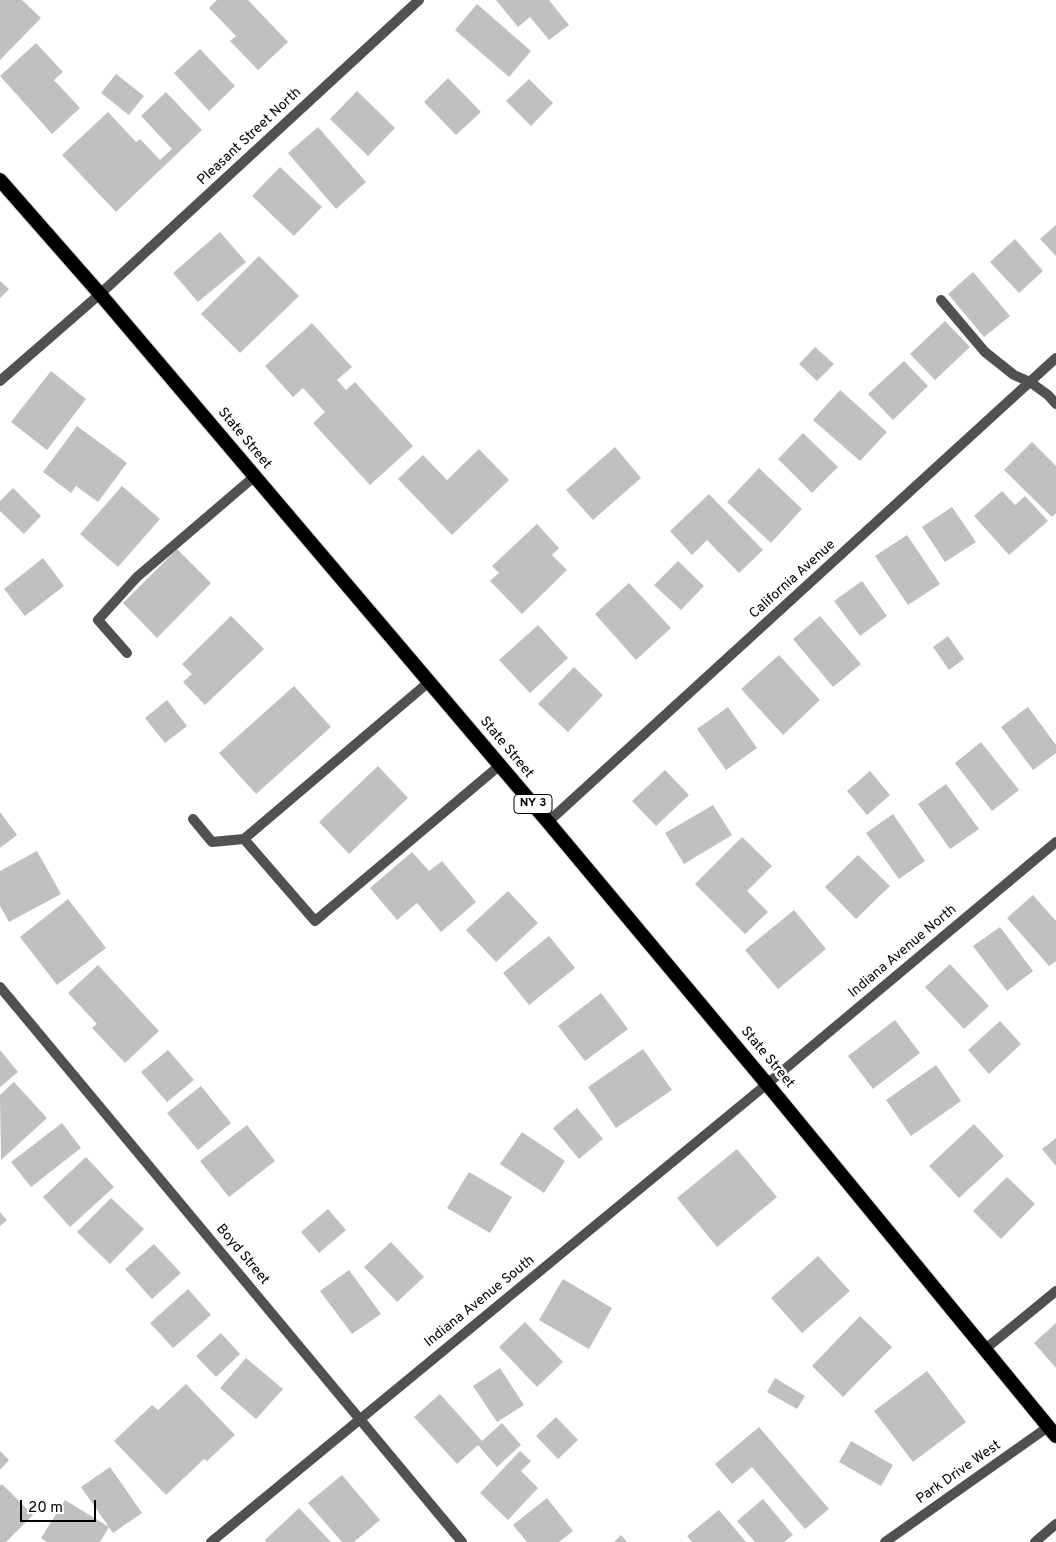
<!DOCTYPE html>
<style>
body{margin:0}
#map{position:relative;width:1056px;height:1542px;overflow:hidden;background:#fff;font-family:Overpass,sans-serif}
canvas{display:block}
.scale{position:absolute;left:20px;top:1500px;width:76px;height:22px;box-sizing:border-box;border:2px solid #000;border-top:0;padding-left:6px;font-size:15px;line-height:18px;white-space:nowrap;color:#000;-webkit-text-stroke:4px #fff;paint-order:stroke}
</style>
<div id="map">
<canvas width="1056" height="1542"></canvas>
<div class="scale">20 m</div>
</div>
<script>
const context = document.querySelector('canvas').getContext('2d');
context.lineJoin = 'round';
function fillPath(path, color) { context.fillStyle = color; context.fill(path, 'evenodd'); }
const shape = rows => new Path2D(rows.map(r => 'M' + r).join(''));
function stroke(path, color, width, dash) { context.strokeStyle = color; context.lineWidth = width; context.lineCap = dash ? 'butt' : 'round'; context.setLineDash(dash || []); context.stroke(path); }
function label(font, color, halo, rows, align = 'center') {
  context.font = font + ' Overpass,sans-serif'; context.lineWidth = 5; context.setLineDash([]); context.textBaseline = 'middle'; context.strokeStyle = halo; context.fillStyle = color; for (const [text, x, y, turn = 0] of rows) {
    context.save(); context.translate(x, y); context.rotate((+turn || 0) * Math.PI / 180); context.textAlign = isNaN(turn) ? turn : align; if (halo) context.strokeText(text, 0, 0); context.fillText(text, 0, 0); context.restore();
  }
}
fillPath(shape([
 [0,0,22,0,41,18,0,60],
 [217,0,248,0,288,42,258,70,230,41,236,36,209,8],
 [496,0,549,0,569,25,549,40,530,17,518,27],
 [477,4,531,51,509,77,455,30],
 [36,43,63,72,54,80,80,108,52,134,0,76],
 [200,49,235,86,209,111,174,73],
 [116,74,144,96,129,115,101,93],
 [448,78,481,112,456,135,424,102],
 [529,79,553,103,531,126,506,101],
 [357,91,395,128,368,156,330,119],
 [166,92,202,130,116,212,62,155,108,112,136,142,140,139,160,160,172,149,141,116],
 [318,127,366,182,336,209,288,153],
 [280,167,322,207,294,236,252,196],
 [1056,225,1056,256,1040,239],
 [220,232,246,262,198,302,173,273],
 [1015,239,1043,271,1019,293,990,262],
 [259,256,299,296,240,353,201,314],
 [973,272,1010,316,984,337,948,294],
 [0,281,9,289,0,298],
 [945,321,970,347,935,380,910,354],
 [312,323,352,367,337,380,346,390,355,382,413,446,370,485,313,423,325,412,303,388,293,397,265,366],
 [815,347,834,364,817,381,799,364],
 [904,361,928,386,893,420,868,394],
 [51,371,86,399,47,450,11,422],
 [840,390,887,432,860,461,813,420],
 [77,426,127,463,98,502,76,486,71,493,43,472],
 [803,433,838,467,812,493,778,459],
 [1032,442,1056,466,1056,513,1052,517,1004,470],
 [615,447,641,478,593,520,566,490],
 [479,449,509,480,452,535,398,479,423,455,447,480],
 [759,468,802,509,771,543,727,502],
 [122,486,160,519,118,567,80,534],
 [13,488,41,516,24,534,0,511,0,501],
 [1002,491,1015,505,1025,496,1048,521,1009,555,974,516],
 [709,494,763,550,739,573,707,540,692,555,670,531],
 [952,507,976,542,945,562,922,527],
 [537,524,559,548,552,555,567,570,522,614,490,581,499,573,492,566],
 [907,535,940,584,908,605,875,556],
 [177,549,211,583,157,638,123,603],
 [43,558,64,586,25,616,4,589],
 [678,561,704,586,681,610,654,585],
 [862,581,887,616,860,636,834,601],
 [629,583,671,628,636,660,595,614],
 [231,616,264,649,205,705,183,682,192,674,182,664],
 [820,616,861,664,833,687,793,639],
 [538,625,568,658,530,693,499,660],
 [948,636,964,659,949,670,933,647],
 [779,655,820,700,783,735,741,689],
 [574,667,603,695,568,732,538,704],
 [294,686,331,727,256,794,219,753],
 [167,700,187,726,165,743,145,718],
 [728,707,757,748,726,770,697,729],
 [1028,707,1056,745,1056,753,1033,770,1001,727],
 [981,742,1019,790,992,811,955,763],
 [378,766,408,798,349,854,319,822],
 [665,770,689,795,656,826,632,801],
 [870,771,890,795,867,815,847,791],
 [946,784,979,829,950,849,918,804],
 [713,805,732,835,684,864,665,833],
 [0,812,17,835,0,848],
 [893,814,925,861,899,879,866,833],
 [742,837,772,866,747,891,768,912,745,934,695,884],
 [37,851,61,894,9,922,0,906,0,871],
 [412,852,429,871,442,861,476,902,441,932,417,903,397,920,370,888],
 [858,855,890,886,856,919,825,887],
 [508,891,538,923,496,962,466,930],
 [1033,895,1056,921,1056,961,1049,966,1007,918],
 [68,899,106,948,57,985,20,937],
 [794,910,826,949,778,989,745,950],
 [1000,927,1033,971,1007,991,973,946],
 [549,936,575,968,529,1005,503,973],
 [950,964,989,1006,964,1029,925,987],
 [98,965,159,1031,125,1063,92,1028,97,1024,68,993],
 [601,993,628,1029,585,1061,558,1026],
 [895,1020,920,1053,873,1089,848,1056],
 [1000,1021,1021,1044,989,1074,968,1050],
 [643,1049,672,1090,616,1128,588,1087],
 [0,1050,18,1072,0,1087],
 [168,1050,194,1080,167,1102,141,1072],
 [936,1065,961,1101,911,1136,886,1100],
 [14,1082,47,1118,1,1160,0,1095],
 [201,1086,231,1123,198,1150,167,1113],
 [577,1108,603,1139,579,1159,553,1128],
 [62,1123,81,1148,31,1187,11,1162],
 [974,1124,1004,1156,959,1198,929,1166],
 [247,1125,275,1161,229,1197,200,1161],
 [522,1132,565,1161,544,1193,500,1164],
 [1056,1138,1056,1166,1042,1149],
 [737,1149,777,1197,717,1247,677,1198],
 [86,1157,114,1187,70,1227,43,1197],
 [469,1172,512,1197,490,1233,447,1208],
 [1007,1177,1035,1204,1001,1239,973,1211],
 [111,1198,144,1229,110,1264,77,1232],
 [328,1209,346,1230,319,1253,301,1232],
 [0,1212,7,1220,0,1226],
 [391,1242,424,1277,397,1302,364,1267],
 [154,1244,181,1273,152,1299,125,1269],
 [818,1256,850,1291,802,1333,771,1298],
 [349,1270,381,1314,352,1334,320,1291],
 [563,1279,612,1308,589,1349,539,1320],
 [188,1289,211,1315,173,1348,150,1323],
 [860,1316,892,1347,843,1397,812,1366],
 [525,1322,563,1362,537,1387,499,1347],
 [1056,1323,1056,1368,1034,1343],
 [221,1333,240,1354,216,1377,196,1356],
 [246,1358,283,1389,256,1419,220,1388],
 [500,1368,524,1405,497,1422,473,1386],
 [927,1371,966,1422,913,1462,874,1411],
 [775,1378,805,1396,797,1409,767,1392],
 [186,1384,235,1435,207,1461,204,1459,166,1495,114,1441,152,1405,158,1410],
 [440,1394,482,1441,502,1423,521,1445,497,1467,478,1445,457,1464,414,1417],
 [556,1417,578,1440,558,1459,536,1436],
 [759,1427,829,1509,805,1529,752,1467,732,1484,715,1464],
 [851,1441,893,1465,881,1486,839,1462],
 [0,1451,9,1460,0,1470],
 [520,1451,531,1461,521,1471,538,1488,508,1520,480,1493],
 [110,1467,142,1513,113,1533,81,1487],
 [342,1475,380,1520,354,1542,342,1542,308,1503],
 [2,1484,33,1515,6,1542,0,1542,0,1486],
 [547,1498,573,1531,559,1542,527,1542,513,1525],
 [763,1499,793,1535,784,1542,755,1542,737,1521],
 [65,1500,109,1527,100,1542,47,1542,41,1538],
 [299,1508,331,1542,266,1542,265,1540],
 [719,1510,746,1542,692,1542,687,1536],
 [621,1535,627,1542,614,1542]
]), '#c0c0c0');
const trunk = shape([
 [0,180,100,294,548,822,767,1084,1056,1436]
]);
stroke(trunk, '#dbdbdb', 16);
stroke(shape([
 [127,653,98,620,137,577,255,476],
 [193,819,212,842,244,839,315,921,499,766],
 [244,839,430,681]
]), '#515151', 10);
stroke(shape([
 [941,300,985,352,1014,375,1030,382,1048,395,1056,404],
 [0,381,100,294,419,0],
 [548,822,1056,358],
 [0,987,462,1542],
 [984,1350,1056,1291],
 [211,1542,767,1084],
 [885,1542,1048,1427]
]), '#515151', 10);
stroke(shape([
 [767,1084,1056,842],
 [1035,1542,1056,1524]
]), '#515151', 10);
stroke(trunk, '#000', 14);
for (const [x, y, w] of [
 [533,804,38]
]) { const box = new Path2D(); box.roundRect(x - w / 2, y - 9.5, w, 19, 4); context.fillStyle = '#fff'; context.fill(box); stroke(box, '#000', 1); }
label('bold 12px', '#000', null, [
 ["NY 3",533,804]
]);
label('14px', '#000', '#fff', [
 ["Pleasant Street North",250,137,-43],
 ["State Street",244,439,50],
 ["California Avenue",793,580,-42],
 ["State Street",506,748,50],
 ["Indiana Avenue North",903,952,-40],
 ["State Street",767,1058,50],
 ["Boyd Street",242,1255,50],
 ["Indiana Avenue South",480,1302,-39],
 ["Park Drive West",959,1473,-35]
]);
</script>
